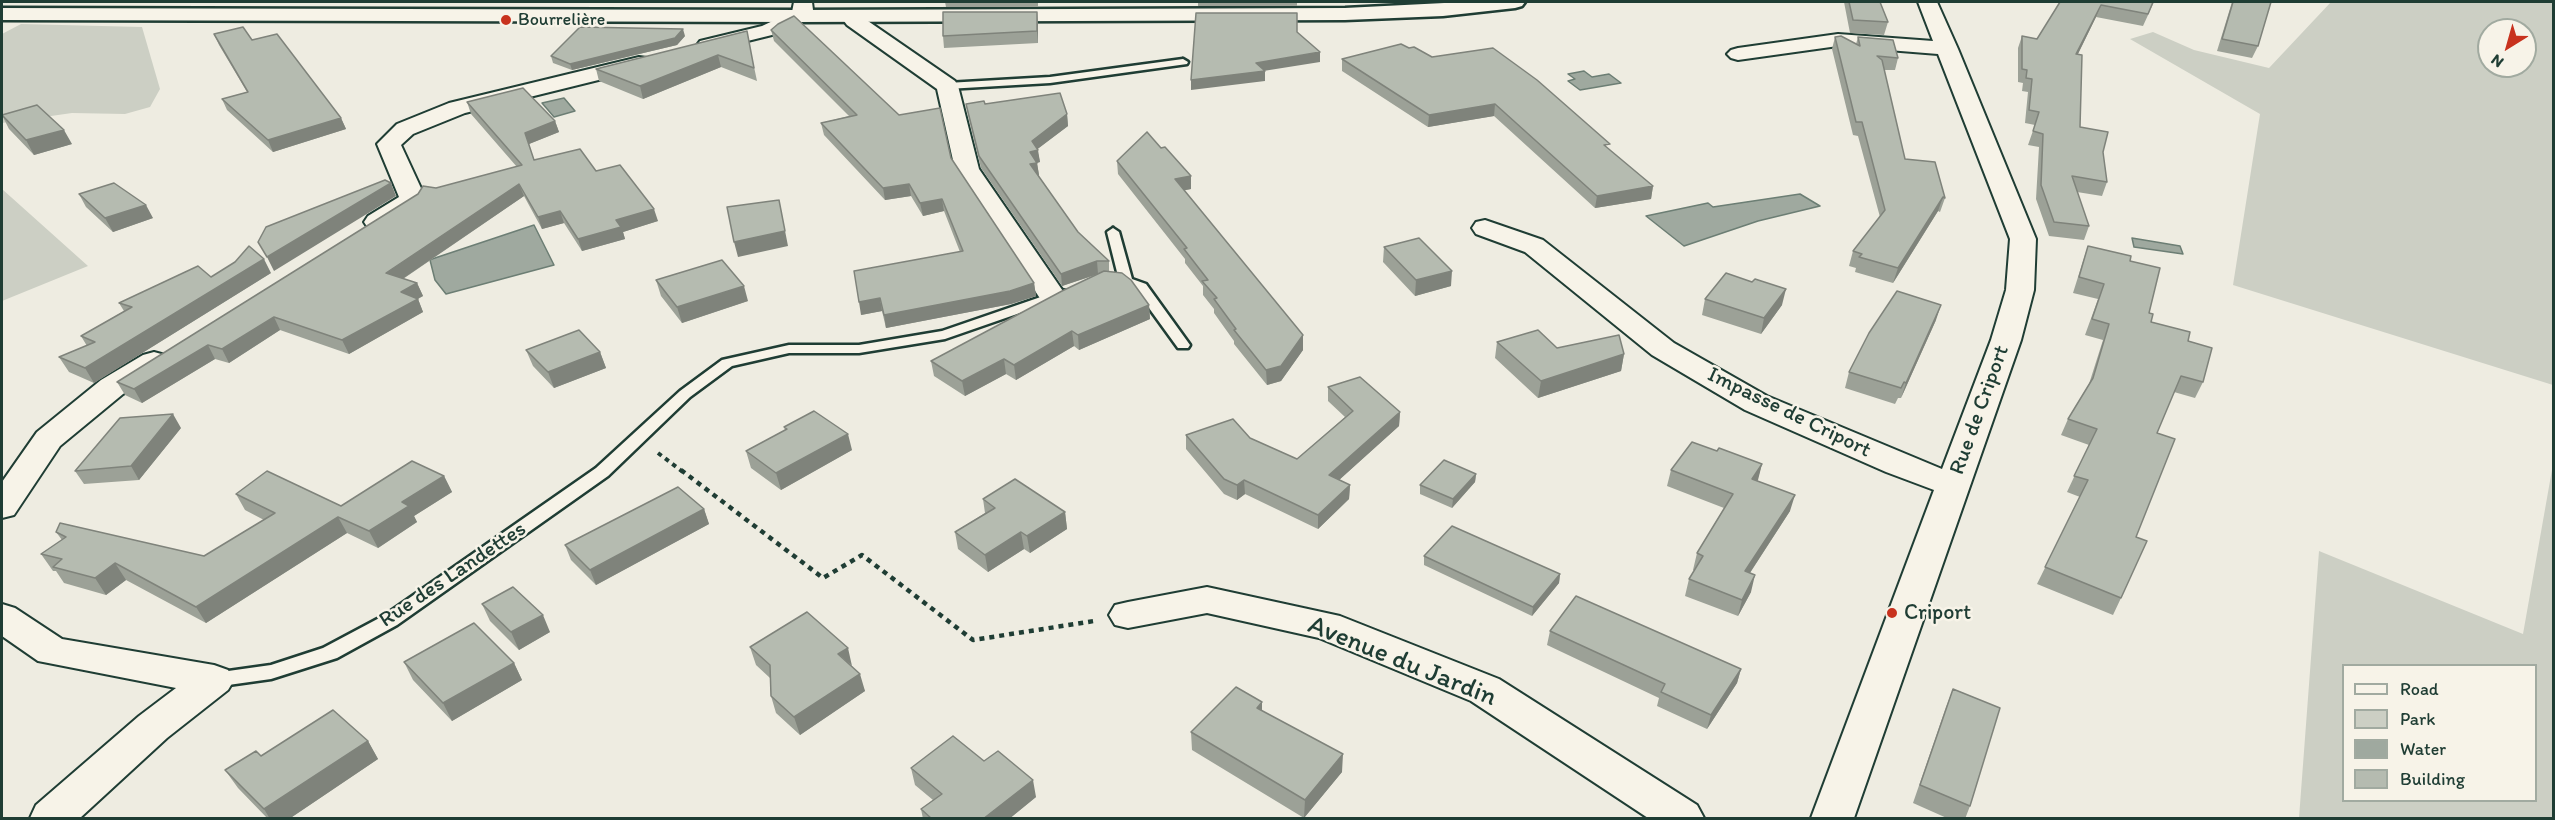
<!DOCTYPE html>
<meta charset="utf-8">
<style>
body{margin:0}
#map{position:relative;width:2555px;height:820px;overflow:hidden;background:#eeece1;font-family:Itim,sans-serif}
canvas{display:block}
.frame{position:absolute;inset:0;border:3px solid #1f3d34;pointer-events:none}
.legend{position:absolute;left:2342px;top:664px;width:195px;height:138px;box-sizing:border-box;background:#f7f3e8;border:2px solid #a1aaa0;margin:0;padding:8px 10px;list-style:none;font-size:18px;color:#1f3d34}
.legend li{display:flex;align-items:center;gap:12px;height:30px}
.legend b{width:30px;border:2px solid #a1aaa0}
.north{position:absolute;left:2477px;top:18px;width:60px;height:60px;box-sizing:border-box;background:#f7f3e8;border:2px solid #a1aaa0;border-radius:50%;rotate:217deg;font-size:16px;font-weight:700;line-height:24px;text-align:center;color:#1f3d34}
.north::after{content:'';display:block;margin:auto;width:21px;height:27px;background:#c8321e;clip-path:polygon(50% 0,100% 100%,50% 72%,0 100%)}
</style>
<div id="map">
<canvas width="2555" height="820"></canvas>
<div class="frame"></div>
<ul class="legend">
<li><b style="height:8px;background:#f7f3e8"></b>Road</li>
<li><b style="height:16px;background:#cccfc4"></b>Park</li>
<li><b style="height:16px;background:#9fa99f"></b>Water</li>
<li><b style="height:16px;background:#b5bbb0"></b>Building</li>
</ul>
<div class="north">N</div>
</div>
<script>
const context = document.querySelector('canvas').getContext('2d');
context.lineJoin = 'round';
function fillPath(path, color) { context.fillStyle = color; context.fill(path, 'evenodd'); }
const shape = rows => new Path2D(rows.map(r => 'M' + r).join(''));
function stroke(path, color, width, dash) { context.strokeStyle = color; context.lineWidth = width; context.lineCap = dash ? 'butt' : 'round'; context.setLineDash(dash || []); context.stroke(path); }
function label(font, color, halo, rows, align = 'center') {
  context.font = font + ' Itim,sans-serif'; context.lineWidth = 5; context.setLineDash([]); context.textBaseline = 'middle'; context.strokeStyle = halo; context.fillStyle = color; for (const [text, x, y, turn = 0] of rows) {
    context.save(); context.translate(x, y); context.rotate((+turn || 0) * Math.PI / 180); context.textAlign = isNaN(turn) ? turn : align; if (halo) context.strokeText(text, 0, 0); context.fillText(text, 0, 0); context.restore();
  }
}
fillPath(shape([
 [2331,2,2553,2,2553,385,2233,285,2260,114,2130,39,2153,32,2194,50,2269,68],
 [2489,30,2525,30,2525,66,2489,66],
 [21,24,142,27,160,89,150,107,125,114,72,113,2,123,2,34],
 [2,189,88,266,2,301],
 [2553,464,2553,818,2299,818,2319,551,2523,634],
 [2344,666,2536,666,2536,800,2344,800]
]), '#cccfc4');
const water = shape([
 [1584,71,1592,77,1609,74,1621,83,1580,90,1568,81,1575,79,1568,74,1584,71],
 [564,98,575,111,554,117,542,103,564,98],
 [1800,194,1820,206,1758,221,1684,246,1646,216,1708,203,1713,207,1800,194],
 [534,225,554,265,446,294,435,280,430,260,432,259,534,225],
 [2132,238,2180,246,2183,254,2134,247,2132,238]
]);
fillPath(water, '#9fa99f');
stroke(water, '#6c7e74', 1.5);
const lane = shape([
 [1183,59,1188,62,1187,64,1050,83,947,89,942,86,947,83,1050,77,1183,59],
 [1113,228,1119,232,1132,279,1146,284,1190,345,1188,348,1178,348,1136,290,1110,283,1108,280,1110,277,1118,276,1107,232,1113,228],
 [1061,290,1066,291,1068,294,1066,297,945,339,859,353,789,353,732,366,690,397,608,476,397,625,337,658,271,679,214,687,207,685,205,680,207,675,214,673,271,665,323,648,385,615,596,468,680,391,722,360,789,345,859,345,942,331,1061,290]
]);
const street = shape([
 [794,2,812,2,813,10,806,20,776,34,707,51,700,49,697,45,700,41,762,26,792,12,794,2],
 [1918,2,1937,2,1958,49,2036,239,2034,290,2021,340,1854,818,1811,818,1934,490,1886,472,1745,410,1652,355,1525,252,1476,234,1472,228,1476,222,1485,220,1543,240,1674,343,1767,396,1942,469,1991,340,2006,290,2010,239,1938,54,1838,46,1738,60,1731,58,1727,54,1731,50,1738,48,1838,34,1933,41,1918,2],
 [856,10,863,12,866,16,865,19,955,81,958,86,979,169,1067,297,1063,303,1053,305,1043,303,955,169,937,89,847,25,844,21,846,16,849,12,856,10],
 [639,57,647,58,650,63,647,68,465,113,413,134,401,145,426,199,422,204,386,228,377,230,368,228,364,222,368,216,399,197,377,144,397,124,449,103,639,57],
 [154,352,165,355,169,361,165,367,123,394,60,446,14,515,2,518,2,482,37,432,101,380,143,355,154,352],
 [1207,587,1340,616,1499,679,1697,805,1704,818,1648,818,1471,701,1319,638,1207,613,1128,628,1115,625,1109,615,1115,605,1128,602,1207,587],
 [2,604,15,608,62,639,214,665,228,670,234,680,228,690,167,738,80,818,30,818,36,805,139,716,176,688,38,661,2,636,2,604]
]);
const secondary = shape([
 [1464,2,1525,2,1522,6,1515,8,1443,16,1345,20,799,22,2,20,2,8,799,10,1345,8,1464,2]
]);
stroke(lane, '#1f3d34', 5);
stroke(street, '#1f3d34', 4);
stroke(secondary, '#1f3d34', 5);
stroke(shape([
 [658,453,683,472]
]), '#1f3d34', 4, [4.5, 4.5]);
stroke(shape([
 [681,470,823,578,862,555,973,640,1094,621]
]), '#1f3d34', 4.5, [5, 5]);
fillPath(lane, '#f7f3e8');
fillPath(street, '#f7f3e8');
fillPath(secondary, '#f7f3e8');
fillPath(shape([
 [945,2,1038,2,1038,7,946,7],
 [1198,2,1297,2,1297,6,1198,6],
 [1844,2,1880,2,1888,22,1884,35,1850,33],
 [2060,2,2154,2,2143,26,2096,17,2078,54,2080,127,2103,152,2107,182,2102,196,2077,192,2089,226,2084,240,2049,236,2036,199,2039,147,2028,145,2035,125,2025,123,2028,92,2022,91,2023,83,2018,82,2018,48,2022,36,2037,39],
 [2232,2,2271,2,2258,46,2252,58,2217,51],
 [1038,23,1038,43,944,48,943,36],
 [771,30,899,115,951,158,1034,283,1036,296,1011,304,886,328,882,311,861,315,960,252,944,211,923,216,911,196,885,200,824,135,821,123,849,116,774,41],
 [214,34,252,40,341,118,346,129,273,152,227,110,222,99,247,92,219,45],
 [685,36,677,45,572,70,553,63,551,56],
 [1835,37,1856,44,1858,37,1898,58,1895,70,1884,70,1905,159,1945,198,1940,212,1938,211,1893,283,1855,272,1856,268,1849,266,1853,251,1880,217,1858,136,1853,135,1832,49],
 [749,43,757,81,721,67,643,99,599,81,596,69],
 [1401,44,1609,150,1653,186,1651,199,1595,208,1494,116,1428,127,1342,71,1342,59],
 [467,102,555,121,559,132,529,144,534,160,596,171,658,221,623,232,625,239,582,251,564,223,542,229,524,196,403,279,417,283,423,296,418,299,423,312,349,354,280,330,229,363,215,359,142,403,125,395,117,382,436,188,517,167,471,114],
 [966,104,985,104,1067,114,1068,126,1037,149,1040,162,1037,163,1039,175,1038,175,1078,232,1109,261,1109,272,1149,305,1150,319,1079,350,1074,346,1016,380,1006,374,965,396,934,376,931,361,1098,274,1062,286,981,168,968,115],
 [2,115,72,144,34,155,9,129],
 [1161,148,1191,176,1191,189,1184,190,1303,335,1303,350,1281,381,1267,385,1234,344,1234,341,1214,313,1214,309,1203,295,1203,286,1185,263,1185,259,1118,174,1117,161],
 [79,194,153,218,113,232,86,207],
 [2088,246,2130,261,2149,313,2151,322,2188,341,2203,382,2195,398,2174,392,2157,433,2136,537,2121,598,2113,615,2037,584,2080,497,2067,492,2089,445,2061,435,2068,419,2089,384,2103,340,2085,335,2098,299,2073,293,2083,261],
 [1384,247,1451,286,1415,296,1383,262],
 [271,273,94,383,69,372,59,357,87,346,81,336,124,311,119,303,211,277],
 [656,280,748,301,682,323,661,296],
 [1705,299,1782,305,1761,334,1702,315],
 [1936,320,1901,398,1898,398,1895,404,1845,388,1849,372],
 [1497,342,1557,348,1624,354,1621,371,1538,398,1495,358],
 [526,350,600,352,606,368,554,388,533,366],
 [1328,387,1400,412,1399,426,1339,480,1350,485,1349,499,1318,529,1245,494,1237,500,1224,494,1186,449,1186,435,1250,438,1297,459,1345,417,1328,401],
 [784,427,852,450,781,490,751,468,746,451,785,430],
 [181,428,139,480,84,484,75,471],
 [1717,451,1762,464,1757,481,1790,511,1750,573,1751,592,1738,616,1685,596,1689,579,1694,570,1693,570,1697,553,1724,508,1667,486,1671,470],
 [1476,474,1475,482,1452,508,1420,494,1420,485],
 [444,476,452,492,414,516,417,522,378,548,347,533,206,623,126,580,106,595,64,583,56,571,53,571,41,554,62,540,56,532,204,556,264,520,245,510,236,494,341,506],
 [983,499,1065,512,1067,529,1030,553,1024,549,988,572,958,549,955,532,985,513],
 [704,509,709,524,596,585,571,560,565,545],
 [1424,556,1560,574,1559,583,1532,616,1424,565],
 [482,604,550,632,519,650,490,621],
 [1550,631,1741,669,1737,683,1707,729,1657,706,1659,698,1547,645],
 [750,647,852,666,865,691,800,735,776,713,771,696,770,678,756,665],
 [404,662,514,663,522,680,452,721,413,680],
 [1953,689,1970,806,1965,819,1949,819,1913,803,1946,707],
 [1191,732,1342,772,1304,818,1192,750],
 [368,741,378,759,289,819,268,819,238,788,225,770,261,756],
 [984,761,1036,797,1009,819,923,819,921,809,933,800,915,785,911,768]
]), '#9ca197');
fillPath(shape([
 [2101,5,2096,17,2072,66,2076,54],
 [1037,12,1038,23,1038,43,1037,31],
 [683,29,685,36,677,45,572,70,570,64],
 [1320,52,1320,62,1257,72,1265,71,1265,81,1191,90,1191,80,1256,63],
 [718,55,721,67,643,99,640,86],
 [1495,104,1494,116,1428,127,1429,115],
 [1067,114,1068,126,1035,151,1038,150,1040,162,1032,164,1030,152,1032,141],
 [341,118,346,129,273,152,268,140],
 [555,121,559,132,529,144,525,133],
 [64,130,72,144,34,155,26,140],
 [1037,163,1039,175,1031,176,1030,164],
 [1191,176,1191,189,1176,192,1175,179],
 [391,183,396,196,274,271,267,257],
 [519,184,524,196,392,286,386,273],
 [909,184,911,196,885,200,883,188],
 [1653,186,1651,199,1595,208,1597,196],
 [1943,197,1938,211,1893,283,1898,268],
 [942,199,944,211,923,216,920,203],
 [779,200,788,246,738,257,734,242],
 [146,205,153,218,113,232,105,218],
 [654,209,658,221,623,232,625,239,582,251,578,239,616,220],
 [560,211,564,223,542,229,538,217],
 [264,259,271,273,94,383,85,368],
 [1097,261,1098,274,1062,286,1061,274],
 [1452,271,1451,286,1415,296,1416,280],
 [417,283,423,296,407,304,401,292],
 [1034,283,1036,296,1011,304,886,328,884,315],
 [744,286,748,301,682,323,677,307],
 [1786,289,1782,305,1761,334,1764,318],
 [880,298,882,311,861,315,859,302],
 [418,299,423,312,349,354,342,340],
 [1149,305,1150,319,1079,350,1078,335],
 [1941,305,1936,320,1901,398,1906,383],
 [274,317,280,330,229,363,222,349],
 [1072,331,1074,346,1016,380,1014,365],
 [1303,335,1303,350,1281,381,1267,385,1266,370],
 [208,345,215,359,142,403,134,389],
 [600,352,606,368,554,388,548,372],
 [1624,354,1621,371,1538,398,1541,381],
 [1004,359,1006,374,965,396,962,381],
 [1400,412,1399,426,1328,490,1329,475],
 [173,414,181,428,139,480,131,466],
 [848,434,852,450,781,490,776,473],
 [1762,464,1758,480,1748,495,1752,479],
 [1476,474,1475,482,1452,508,1453,499],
 [444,476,452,492,414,516,417,522,378,548,369,531,402,502],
 [1244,480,1245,494,1237,500,1237,485],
 [1350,485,1349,499,1318,529,1318,515],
 [1795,495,1790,511,1740,588,1745,571],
 [704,509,709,524,596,585,590,570],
 [1065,512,1067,529,1030,553,1027,536],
 [338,517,347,533,206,623,196,607],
 [1021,532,1024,549,988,572,985,555],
 [115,563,126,580,106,595,95,578],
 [1560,574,1559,583,1532,616,1533,607],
 [1755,575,1751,592,1738,616,1742,600],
 [543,615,550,632,519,650,511,632],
 [848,648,852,666,838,654],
 [514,663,522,680,452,721,443,703],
 [1741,669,1737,683,1707,729,1711,715],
 [860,674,865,691,800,735,794,717],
 [1262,702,1262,720,1257,708],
 [368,741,378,759,289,819,270,819,264,809],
 [1343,754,1342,772,1304,818,1305,800],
 [1033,780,1036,797,1009,819,983,819]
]), '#7f837b');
const building = shape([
 [1849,2,1880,2,1888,22,1853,20,1849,2],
 [2060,2,2153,2,2148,14,2101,5,2076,54,2082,55,2080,127,2108,132,2103,152,2107,182,2072,176,2089,226,2054,222,2041,185,2043,134,2033,131,2039,112,2029,110,2032,79,2026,78,2027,70,2022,69,2022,36,2037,39,2060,2],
 [2233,2,2271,2,2258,46,2222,39,2233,2],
 [943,12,1037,12,1037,31,943,36,943,12],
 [1196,13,1297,13,1297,32,1320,52,1256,63,1265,71,1191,80,1196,13],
 [794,16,899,115,940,108,951,158,1034,283,1010,291,884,315,880,298,859,302,854,271,963,251,942,199,920,203,909,184,883,188,821,123,857,115,771,30,778,24,794,16],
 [243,27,252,40,277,34,341,118,268,140,222,99,248,92,214,34,243,27],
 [580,27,683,29,675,38,570,64,551,56,580,27],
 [747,31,754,68,718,55,640,86,596,69,747,31],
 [1841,36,1860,46,1858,37,1893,40,1898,58,1877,56,1882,60,1905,159,1935,162,1945,198,1943,197,1898,268,1859,257,1862,254,1853,251,1885,210,1862,122,1856,122,1835,37,1841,36],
 [1401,44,1409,48,1414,47,1432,57,1493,48,1537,80,1610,144,1604,145,1653,186,1597,196,1495,104,1429,115,1342,59,1401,44],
 [523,88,555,121,525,133,534,160,580,149,596,171,620,165,654,209,616,220,621,227,578,239,560,211,538,217,519,184,386,273,417,283,401,292,418,299,342,340,274,317,222,349,208,345,134,389,117,382,418,194,423,186,436,188,522,165,467,102,523,88],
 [1060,93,1067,114,1032,141,1038,150,1030,152,1037,163,1030,164,1078,232,1109,261,1097,261,1061,274,979,156,966,104,984,101,985,104,1060,93],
 [37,105,64,130,26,140,2,115,37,105],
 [1147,132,1161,148,1165,147,1191,176,1175,179,1303,335,1281,366,1266,370,1234,330,1236,329,1214,299,1217,298,1202,281,1208,280,1184,249,1187,248,1117,161,1147,132],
 [385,180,391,183,267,257,258,242,266,227,385,180],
 [114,183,146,205,105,218,79,194,114,183],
 [779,200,785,231,734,242,727,207,779,200],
 [1419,238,1452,271,1416,280,1384,247,1419,238],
 [249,246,264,259,85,368,59,357,95,342,81,336,132,307,119,303,198,266,211,277,235,262,249,246],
 [2088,246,2131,256,2130,261,2160,268,2149,313,2153,314,2151,322,2190,332,2188,341,2212,348,2203,382,2181,376,2157,433,2175,439,2136,537,2147,541,2121,598,2045,567,2088,480,2074,476,2097,429,2068,419,2093,378,2109,324,2092,319,2104,284,2079,277,2088,246],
 [722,260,744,286,677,307,656,280,722,260],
 [1104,271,1122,273,1131,280,1149,305,1078,335,1072,331,1014,365,1004,359,962,381,931,361,1062,291,1104,271],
 [1726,273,1752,282,1755,279,1786,289,1764,318,1705,299,1726,273],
 [1897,291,1941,305,1906,383,1904,382,1901,388,1849,372,1869,333,1897,291],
 [579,330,600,352,548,372,526,350,579,330],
 [1538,330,1557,348,1619,335,1624,354,1541,381,1497,342,1538,330],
 [1360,377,1400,412,1329,475,1350,485,1318,515,1244,480,1237,485,1224,479,1186,435,1233,419,1250,438,1297,459,1353,411,1328,387,1360,377],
 [814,411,848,434,776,473,746,451,787,429,784,427,814,411],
 [173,414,131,466,75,471,120,418,173,414],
 [1692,442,1717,451,1719,448,1762,464,1752,479,1795,495,1745,571,1755,575,1742,600,1689,579,1703,556,1697,553,1733,494,1671,470,1692,442],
 [1444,460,1476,474,1453,499,1420,485,1444,460],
 [412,461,444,476,402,502,409,506,369,531,338,517,196,607,115,563,95,578,53,567,62,559,41,554,66,537,56,532,60,523,204,556,275,513,236,494,267,471,341,506,412,461],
 [1015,479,1065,512,1027,536,1021,532,985,555,955,532,995,508,983,499,1015,479],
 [678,487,704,509,590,570,565,545,678,487],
 [1452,526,1560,574,1533,607,1424,556,1452,526],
 [513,587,543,615,511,632,482,604,513,587],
 [1576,596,1741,669,1711,715,1661,692,1665,684,1550,631,1576,596],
 [807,612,848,648,838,654,860,674,794,717,771,696,770,665,750,647,807,612],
 [474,623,514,663,443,703,404,662,474,623],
 [1236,687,1262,702,1257,708,1343,754,1305,800,1191,732,1236,687],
 [1953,689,2000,708,1970,806,1920,785,1953,689],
 [333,710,368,741,264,809,225,770,256,751,261,756,333,710],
 [953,736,984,761,998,751,1033,780,983,819,932,819,921,809,942,794,911,768,953,736]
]);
fillPath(building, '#b5bbb0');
stroke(building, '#7f837b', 1.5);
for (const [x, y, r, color] of [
 [506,20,6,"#c8321e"],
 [1892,613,6,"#c8321e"]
]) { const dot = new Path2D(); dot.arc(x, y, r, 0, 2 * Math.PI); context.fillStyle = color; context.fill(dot); stroke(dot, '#f7f3e8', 2); }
label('18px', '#1f3d34', '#f7f3e8', [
 ["Bourrelière",518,20]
], 'left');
label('22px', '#1f3d34', '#f7f3e8', [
 ["Rue de Criport",1980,410,-70],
 ["Impasse de Criport",1789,413,26],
 ["Rue des Landettes",453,575,-34]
]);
label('22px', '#1f3d34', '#f7f3e8', [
 ["Criport",1904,613]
], 'left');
label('27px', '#1f3d34', '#f7f3e8', [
 ["Avenue du Jardin",1402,662,22]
]);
</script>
